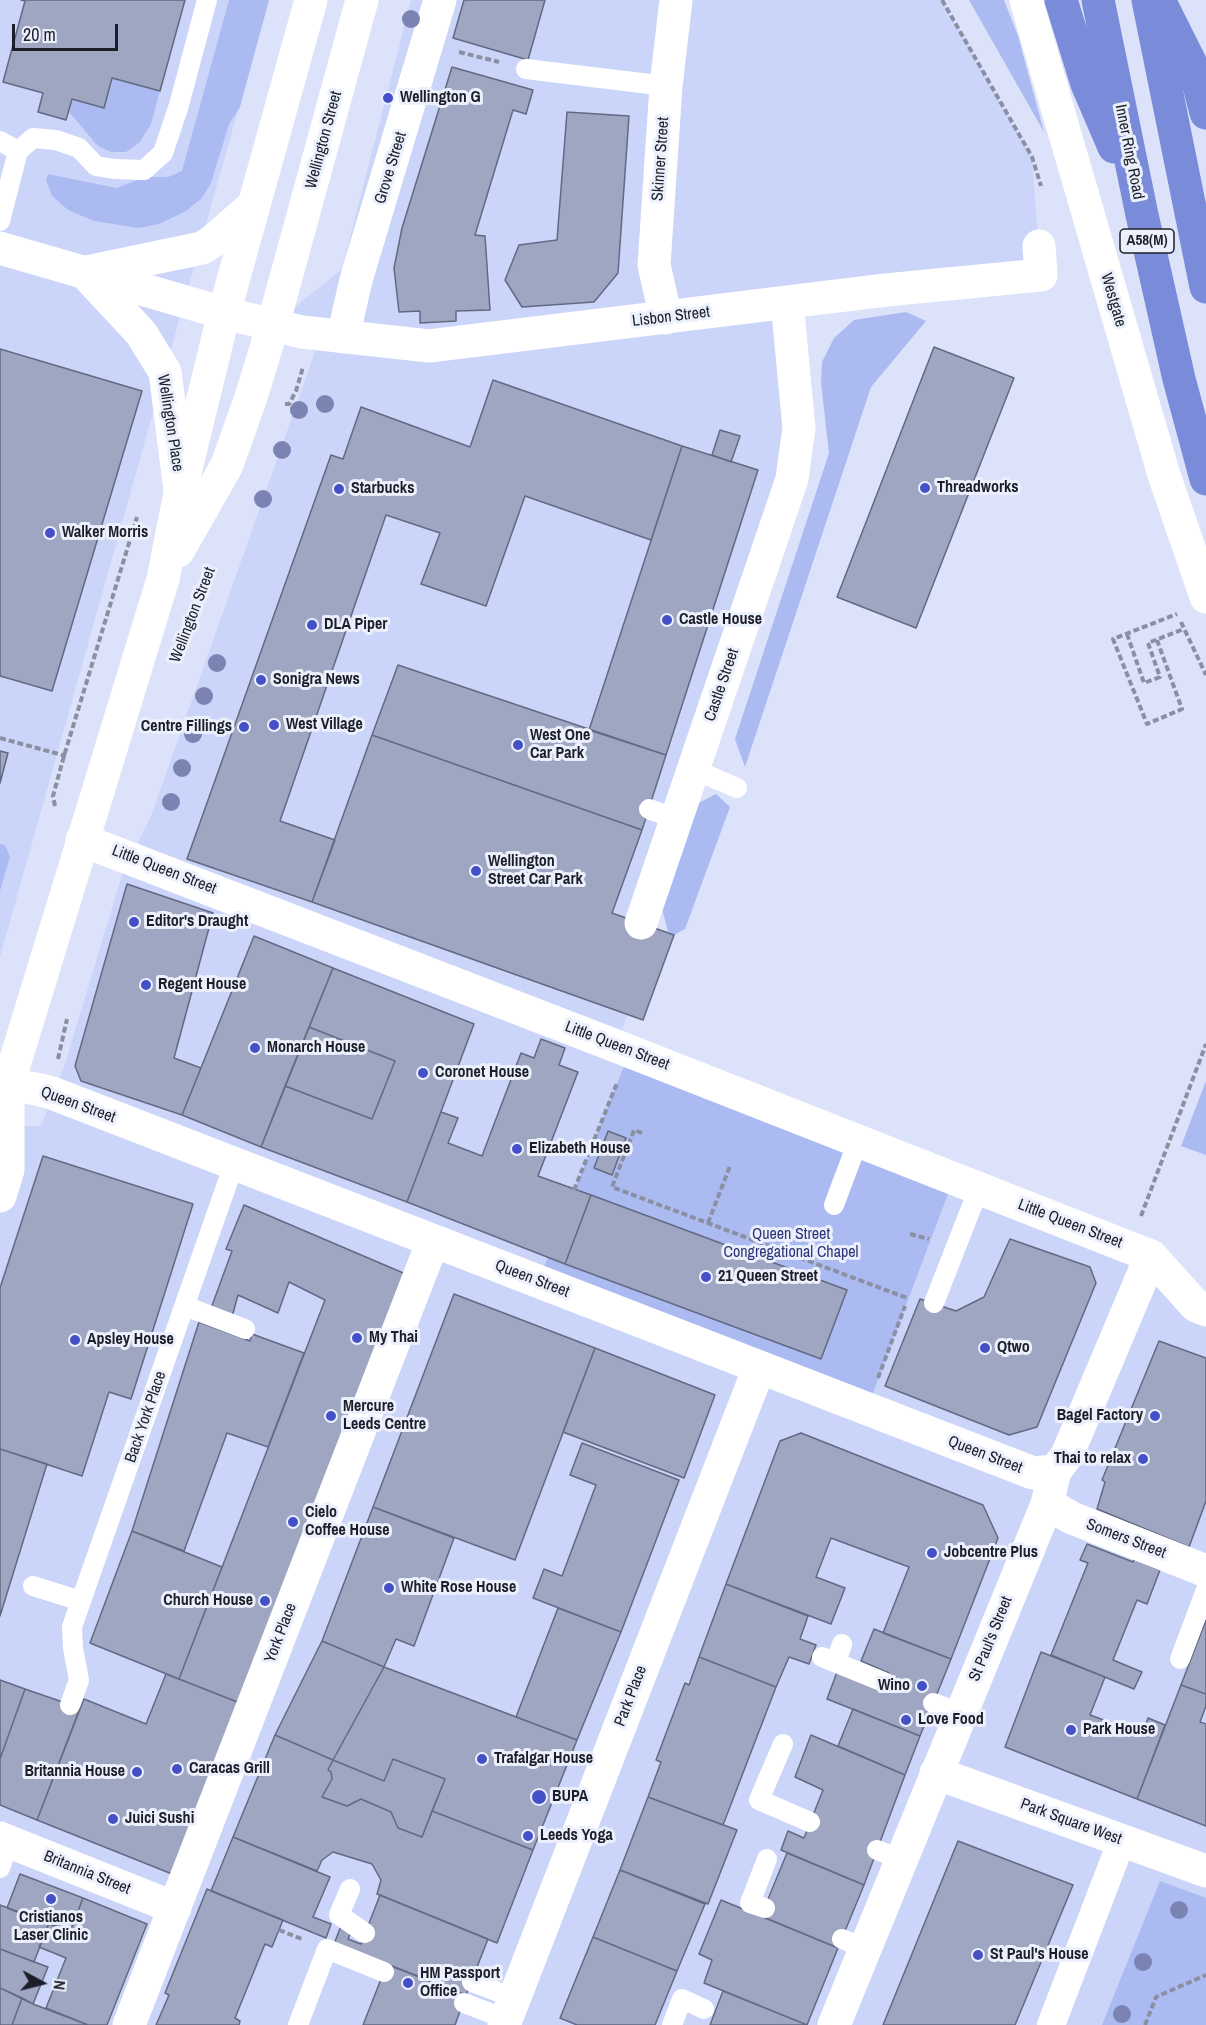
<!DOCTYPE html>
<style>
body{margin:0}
#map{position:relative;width:1206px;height:2025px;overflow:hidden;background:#dbe2fa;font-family:"Archivo Narrow",sans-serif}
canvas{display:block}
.north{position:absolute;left:12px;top:1953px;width:60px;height:60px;-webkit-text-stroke:4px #ecf0fc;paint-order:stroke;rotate:97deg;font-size:16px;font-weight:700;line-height:24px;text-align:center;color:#1c1f29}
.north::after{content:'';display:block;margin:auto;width:21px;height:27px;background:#1c1f29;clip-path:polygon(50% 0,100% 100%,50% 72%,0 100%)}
.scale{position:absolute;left:12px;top:24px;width:106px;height:27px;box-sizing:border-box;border:3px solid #1c1f29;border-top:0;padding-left:8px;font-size:18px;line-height:21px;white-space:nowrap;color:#1c1f29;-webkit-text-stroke:4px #ecf0fc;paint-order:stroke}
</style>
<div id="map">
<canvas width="1206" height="2025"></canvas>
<div class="north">N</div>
<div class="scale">20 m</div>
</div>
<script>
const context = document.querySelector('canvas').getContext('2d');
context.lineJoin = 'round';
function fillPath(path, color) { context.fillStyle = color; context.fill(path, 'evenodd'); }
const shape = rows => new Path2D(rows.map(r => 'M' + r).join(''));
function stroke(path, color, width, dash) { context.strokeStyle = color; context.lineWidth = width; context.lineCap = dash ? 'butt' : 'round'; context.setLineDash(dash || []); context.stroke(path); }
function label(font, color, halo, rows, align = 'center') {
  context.font = font + ' "Archivo Narrow",sans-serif'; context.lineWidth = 6; context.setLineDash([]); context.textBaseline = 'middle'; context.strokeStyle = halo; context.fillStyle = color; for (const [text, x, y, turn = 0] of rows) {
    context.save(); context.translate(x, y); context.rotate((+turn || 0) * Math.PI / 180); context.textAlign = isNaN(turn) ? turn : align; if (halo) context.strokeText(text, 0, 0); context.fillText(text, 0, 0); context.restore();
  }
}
fillPath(shape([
 [0,0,269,0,0,957],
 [411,0,942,0,1032,157,1041,275,787,303,799,428,641,923,674,935,643,1020,628,1014,616,1045,1151,1256,1206,1310,1206,2025,0,2025,0,1164,17,1126,41,1126,63,1070,122,875,151,816,315,352,273,325,342,269]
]), '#cbd5fa');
fillPath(shape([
 [229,0,269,0,240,107,229,124,211,183,202,198,186,211,159,224,139,228,94,221,68,210,52,196,46,180,48,174,116,188,146,177,168,177,182,171],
 [969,0,1004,0,1018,36,1044,132],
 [112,78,160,91,151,124,140,142,126,152,111,152,98,146,69,112,72,99,104,108],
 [906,312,926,321,871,387,745,767,735,739,829,453,821,383,822,362,834,338,854,320],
 [716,794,730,807,685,929,674,935,668,932,661,904,695,805],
 [0,844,5,845,10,857,0,891],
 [630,1051,957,1170,867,1409,538,1282],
 [1206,1081,1206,1155,1181,1146],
 [1160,1881,1206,1898,1206,2025,1102,2025]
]), '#acbaf2');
const building = shape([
 [21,0,185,0,160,91,112,78,104,108,72,99,66,120,38,112,43,93,3,82,25,1,21,0],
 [464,0,545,0,528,60,453,38,464,0],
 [452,67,533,90,526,114,513,110,475,235,485,236,490,310,456,311,456,321,420,323,420,311,399,312,394,268,402,228,452,67],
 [567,112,629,116,618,273,594,302,522,307,505,280,519,245,557,240,567,112],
 [934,347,1014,378,916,628,837,597,934,347],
 [0,349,142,391,52,691,0,676,0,349],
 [493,380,682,446,651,540,525,496,486,606,421,584,440,533,386,515,280,821,335,840,312,902,187,859,331,455,343,459,361,407,470,447,493,380],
 [720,430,740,436,731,462,712,455,720,430],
 [682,446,758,470,666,755,589,730,682,446],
 [398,665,666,755,642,830,372,735,398,665],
 [372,735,642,830,612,913,674,935,643,1020,312,902,372,735],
 [0,751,8,753,0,783,0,751],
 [127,884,213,913,174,1058,201,1068,182,1115,81,1081,75,1066,127,884],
 [254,936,333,968,261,1147,182,1115,254,936],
 [333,968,474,1024,407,1202,261,1147,285,1086,372,1119,395,1061,309,1027,333,968],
 [309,1027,395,1061,372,1119,285,1086,309,1027],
 [541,1039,565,1048,559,1065,578,1072,538,1176,591,1195,565,1264,407,1202,441,1112,458,1118,448,1143,482,1156,521,1053,534,1058,541,1039],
 [608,1131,626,1138,612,1175,594,1168,608,1131],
 [43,1156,193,1204,131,1399,109,1392,82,1476,0,1449,0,1288,43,1156],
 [591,1195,847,1290,821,1359,565,1264,591,1195],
 [244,1205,415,1278,245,1705,179,1679,325,1300,289,1282,278,1313,238,1295,232,1317,210,1311,232,1251,226,1249,244,1205],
 [1010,1239,1090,1267,1096,1283,1037,1427,1009,1435,885,1386,920,1299,956,1311,984,1297,1010,1239],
 [454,1294,595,1348,515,1560,373,1507,454,1294],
 [199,1322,250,1341,252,1334,304,1353,268,1447,227,1433,184,1551,132,1531,199,1322],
 [1159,1341,1206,1358,1206,1501,1189,1547,1097,1509,1105,1482,1102,1480,1159,1341],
 [595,1348,715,1395,684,1478,563,1432,595,1348],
 [801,1433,983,1505,998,1538,951,1659,883,1633,909,1567,831,1538,816,1577,845,1588,831,1624,726,1584,780,1441,801,1433],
 [582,1443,679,1480,621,1632,533,1598,544,1569,562,1576,596,1485,570,1475,582,1443],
 [0,1449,47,1464,0,1616,0,1449],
 [373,1507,454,1538,414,1646,396,1639,384,1667,322,1641,373,1507],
 [132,1531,222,1567,179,1679,90,1643,132,1531],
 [1087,1544,1133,1562,1134,1559,1160,1570,1147,1604,1137,1600,1113,1660,1142,1672,1134,1689,1051,1655,1088,1563,1080,1560,1087,1544],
 [726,1584,808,1616,800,1639,816,1645,809,1664,789,1657,776,1687,699,1657,726,1584],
 [558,1608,621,1632,577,1740,516,1717,558,1608],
 [1206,1620,1206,1694,1181,1685,1206,1620],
 [874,1629,951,1659,920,1736,827,1699,837,1672,886,1683,889,1673,861,1661,874,1629],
 [322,1641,384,1667,333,1760,275,1735,322,1641],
 [1041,1652,1105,1677,1090,1715,1142,1734,1148,1718,1165,1725,1137,1799,1005,1747,1041,1652],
 [699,1657,776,1687,723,1825,648,1797,661,1762,656,1760,685,1683,689,1685,699,1657],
 [384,1667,577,1740,533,1850,432,1811,445,1779,393,1759,384,1781,333,1760,384,1667],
 [166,1674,245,1705,177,1876,37,1820,84,1699,146,1724,166,1674],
 [0,1680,25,1689,0,1759,0,1680],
 [1181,1685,1206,1694,1206,1706,1200,1722,1206,1724,1206,1826,1137,1799,1181,1685],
 [25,1689,80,1708,37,1820,0,1805,0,1759,25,1689],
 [853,1709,920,1736,905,1775,838,1746,853,1709],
 [275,1735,333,1760,328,1770,331,1772,332,1779,322,1797,347,1806,361,1799,391,1812,398,1828,422,1837,432,1811,533,1850,497,1943,377,1894,381,1880,372,1864,333,1852,322,1860,317,1871,233,1837,275,1735],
 [811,1735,905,1775,864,1885,781,1850,788,1831,804,1838,823,1790,795,1777,811,1735],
 [393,1759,445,1779,422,1837,398,1828,391,1812,361,1799,347,1806,322,1797,332,1779,331,1772,328,1770,333,1760,384,1781,393,1759],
 [648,1797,737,1830,708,1904,620,1870,648,1797],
 [233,1837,330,1877,313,1917,331,1924,326,1938,211,1891,233,1837],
 [958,1841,1073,1885,1015,2025,883,2025,958,1841],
 [787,1853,864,1885,838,1948,761,1916,787,1853],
 [620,1870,705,1904,677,1971,593,1937,620,1870],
 [20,1874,83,1898,70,1932,7,1908,20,1874],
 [207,1889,283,1920,272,1947,265,1944,235,2018,240,2021,239,2025,156,2025,169,1995,165,1993,207,1889],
 [380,1895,488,1939,466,1995,334,1944,341,1926,352,1930,348,1939,361,1944,380,1895],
 [83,1898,147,1924,107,2025,88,2025,46,2008,66,1958,39,1947,49,1923,70,1932,83,1898],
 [721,1900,838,1948,807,2025,704,1983,712,1960,699,1954,721,1900],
 [0,1905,49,1923,34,1962,0,1949,0,1905],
 [593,1937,677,1971,655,2025,577,2025,560,2018,593,1937],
 [0,1949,48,1967,33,2004,0,1988,0,1949],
 [387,1964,466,1995,455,2025,363,2025,387,1964],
 [0,1988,22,1998,12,2025,0,2025,0,1988],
 [723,1991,807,2025,710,2025,723,1991],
 [22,1998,33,2004,88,2025,12,2025,22,1998]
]);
fillPath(building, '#9ea6c2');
stroke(building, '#626983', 1.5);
stroke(shape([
 [942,0,1032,157,1041,186],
 [459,52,499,62],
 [285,404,289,404,296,391,303,367],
 [1181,622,1206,675],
 [1127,634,1144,683,1160,677,1148,643,1184,629],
 [184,640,211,568],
 [1157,640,1182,709,1147,724,1113,639,1177,614],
 [0,738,66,756],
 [55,806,53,796,64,756,137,517],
 [58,1059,67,1019],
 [642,1133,634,1130,612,1187,907,1298],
 [574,1190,617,1083],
 [1141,1216,1206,1044],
 [708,1223,730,1166],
 [910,1234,929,1239],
 [878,1378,905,1306],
 [279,1930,302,1939],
 [1145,2025,1156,1997,1206,1975]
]), '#8a8fa1', 4, [6, 3]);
stroke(shape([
 [526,69,666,86],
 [0,141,18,151],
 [0,221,18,151,33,138,56,140,79,148,96,166,114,169,144,170,163,153,179,105,207,0],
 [693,769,737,788],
 [649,809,676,819],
 [834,1205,858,1141],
 [934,1303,979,1188],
 [185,1306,245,1329],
 [33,1586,81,1601,72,1627,73,1648,79,1680,70,1705],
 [81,1601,234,1164],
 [822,1657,886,1683],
 [1180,1659,1206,1590],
 [836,1662,842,1644],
 [933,1703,960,1713],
 [783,1744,759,1800,810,1822],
 [877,1850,900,1859],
 [0,1868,9,1842],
 [350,1889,339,1915,365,1933],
 [765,1908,750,1903,767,1859],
 [842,1939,865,1948],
 [472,1982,514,1998],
 [464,2003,506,2019],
 [298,2025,327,1949,384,1972],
 [672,2025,682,1999,704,2009]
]), '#fff', 20);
stroke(shape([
 [1051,2025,1122,1840]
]), '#fff', 28);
stroke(shape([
 [0,248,224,313,302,332,429,346,886,290,1041,275,1039,246],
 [87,272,202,248,213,241,253,206],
 [86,274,141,333,165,372,180,490],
 [666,318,654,265,666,86,676,0],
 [343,337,356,280,440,0],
 [82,840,616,1046,1151,1256,1196,1306,1206,1310],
 [641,923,792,479,799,428,787,302],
 [8,1085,37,1089,52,1093,1033,1473,1055,1471],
 [1047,1504,1072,1518,1206,1571],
 [936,1773,1206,1871],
 [0,1838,175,1908],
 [129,2025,433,1241],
 [504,2025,759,1368],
 [834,2025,1047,1504,1055,1471,1067,1455,1151,1256]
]), '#fff', 33);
stroke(shape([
 [1026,0,1164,475,1206,597],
 [178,551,227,465,251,397,273,325,362,0],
 [0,1099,8,1085,163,579,180,493,224,313,311,0],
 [0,1196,8,1170,8,1085]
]), '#fff', 33);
stroke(shape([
 [1061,0,1087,84,1114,147],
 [1098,0,1142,215,1179,379,1206,479],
 [1148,0,1206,287],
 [1160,2,1196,74,1206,113]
]), '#7a8cd9', 33);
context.fillStyle = '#7a83b2';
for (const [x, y] of [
 [411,19],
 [325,404],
 [299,410],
 [282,450],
 [263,499],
 [217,663],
 [204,696],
 [193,734],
 [182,768],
 [171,802],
 [1179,1910],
 [1143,1962],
 [1122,2014]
]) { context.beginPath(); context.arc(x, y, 9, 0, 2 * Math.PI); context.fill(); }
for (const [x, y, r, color] of [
 [388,98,6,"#4450c5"],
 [925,488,6,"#4450c5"],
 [339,489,6,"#4450c5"],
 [50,533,6,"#4450c5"],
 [667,620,6,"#4450c5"],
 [312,625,6,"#4450c5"],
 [261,680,6,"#4450c5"],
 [274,725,6,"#4450c5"],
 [244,727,6,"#4450c5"],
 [518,745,6,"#4450c5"],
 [476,871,6,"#4450c5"],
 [134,922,6,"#4450c5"],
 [146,985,6,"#4450c5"],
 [255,1048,6,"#4450c5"],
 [423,1073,6,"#4450c5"],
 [517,1149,6,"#4450c5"],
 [706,1277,6,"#4450c5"],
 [357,1338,6,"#4450c5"],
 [75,1340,6,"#4450c5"],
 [985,1348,6,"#4450c5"],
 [331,1416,6,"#4450c5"],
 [1155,1416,6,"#4450c5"],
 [1143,1459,6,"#4450c5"],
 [293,1522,6,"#4450c5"],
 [932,1553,6,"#4450c5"],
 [389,1588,6,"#4450c5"],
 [265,1601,6,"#4450c5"],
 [922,1686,6,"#4450c5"],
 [906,1720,6,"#4450c5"],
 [1071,1730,6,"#4450c5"],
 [482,1759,6,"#4450c5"],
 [177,1769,6,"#4450c5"],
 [137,1772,6,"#4450c5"],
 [539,1797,8,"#4450c5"],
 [113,1819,6,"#4450c5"],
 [528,1836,6,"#4450c5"],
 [51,1899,6,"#4450c5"],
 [978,1955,6,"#4450c5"],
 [408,1983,6,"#4450c5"]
]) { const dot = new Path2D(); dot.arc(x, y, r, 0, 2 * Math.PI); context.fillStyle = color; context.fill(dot); stroke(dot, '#ecf0fc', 2); }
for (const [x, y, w] of [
 [1147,241,54]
]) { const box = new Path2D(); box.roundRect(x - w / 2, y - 12, w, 24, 4.5); context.fillStyle = '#ecf0fc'; context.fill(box); stroke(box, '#1c1f29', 1.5); }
label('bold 15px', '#1c1f29', null, [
 ["A58(M)",1147,241]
]);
label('bold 16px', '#1c1f29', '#ecf0fc', [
 ["Wellington G",400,98],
 ["Threadworks",937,488],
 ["Starbucks",351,489],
 ["Walker Morris",62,533],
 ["Castle House",679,620],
 ["DLA Piper",324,625],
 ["Sonigra News",273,680],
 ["West Village",286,725],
 ["Centre Fillings",232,727,"right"],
 ["West One",530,736],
 ["Car Park",530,754],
 ["Wellington",488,862],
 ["Street Car Park",488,880],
 ["Editor's Draught",146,922],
 ["Regent House",158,985],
 ["Monarch House",267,1048],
 ["Coronet House",435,1073],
 ["Elizabeth House",529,1149],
 ["21 Queen Street",718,1277],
 ["My Thai",369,1338],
 ["Apsley House",87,1340],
 ["Qtwo",997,1348],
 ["Mercure",343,1407],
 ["Leeds Centre",343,1425],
 ["Bagel Factory",1143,1416,"right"],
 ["Thai to relax",1131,1459,"right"],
 ["Cielo",305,1513],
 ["Coffee House",305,1531],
 ["Jobcentre Plus",944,1553],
 ["White Rose House",401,1588],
 ["Church House",253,1601,"right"],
 ["Wino",910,1686,"right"],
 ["Love Food",918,1720],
 ["Park House",1083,1730],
 ["Trafalgar House",494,1759],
 ["Caracas Grill",189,1769],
 ["Britannia House",125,1772,"right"],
 ["BUPA",552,1797],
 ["Juici Sushi",125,1819],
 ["Leeds Yoga",540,1836],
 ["Cristianos",51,1918,"center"],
 ["Laser Clinic",51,1936,"center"],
 ["St Paul's House",990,1955],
 ["HM Passport",420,1974],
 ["Office",420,1992]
], 'left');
label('16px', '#1c1f29', '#ecf0fc', [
 ["Wellington Street",324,140,-75],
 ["Inner Ring Road",1129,152,79],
 ["Skinner Street",661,159,-86],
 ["Grove Street",391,168,-73],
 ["Westgate",1113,300,74],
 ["Lisbon Street",671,317,-7],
 ["Wellington Place",170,423,81],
 ["Wellington Street",193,615,-69],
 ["Castle Street",722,685,-71],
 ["Little Queen Street",164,870,21],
 ["Little Queen Street",617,1046,21],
 ["Queen Street",78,1105,20],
 ["Little Queen Street",1070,1224,21],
 ["Queen Street",532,1279,21],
 ["Back York Place",146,1417,-71],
 ["Queen Street",985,1455,21],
 ["Somers Street",1126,1539,21],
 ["York Place",281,1633,-69],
 ["St Paul's Street",991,1639,-68],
 ["Park Place",631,1696,-69],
 ["Park Square West",1071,1822,20],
 ["Britannia Street",87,1873,22]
]);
label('16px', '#2b3577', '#ecf0fc', [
 ["Queen Street",791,1235],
 ["Congregational Chapel",791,1253]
]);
</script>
